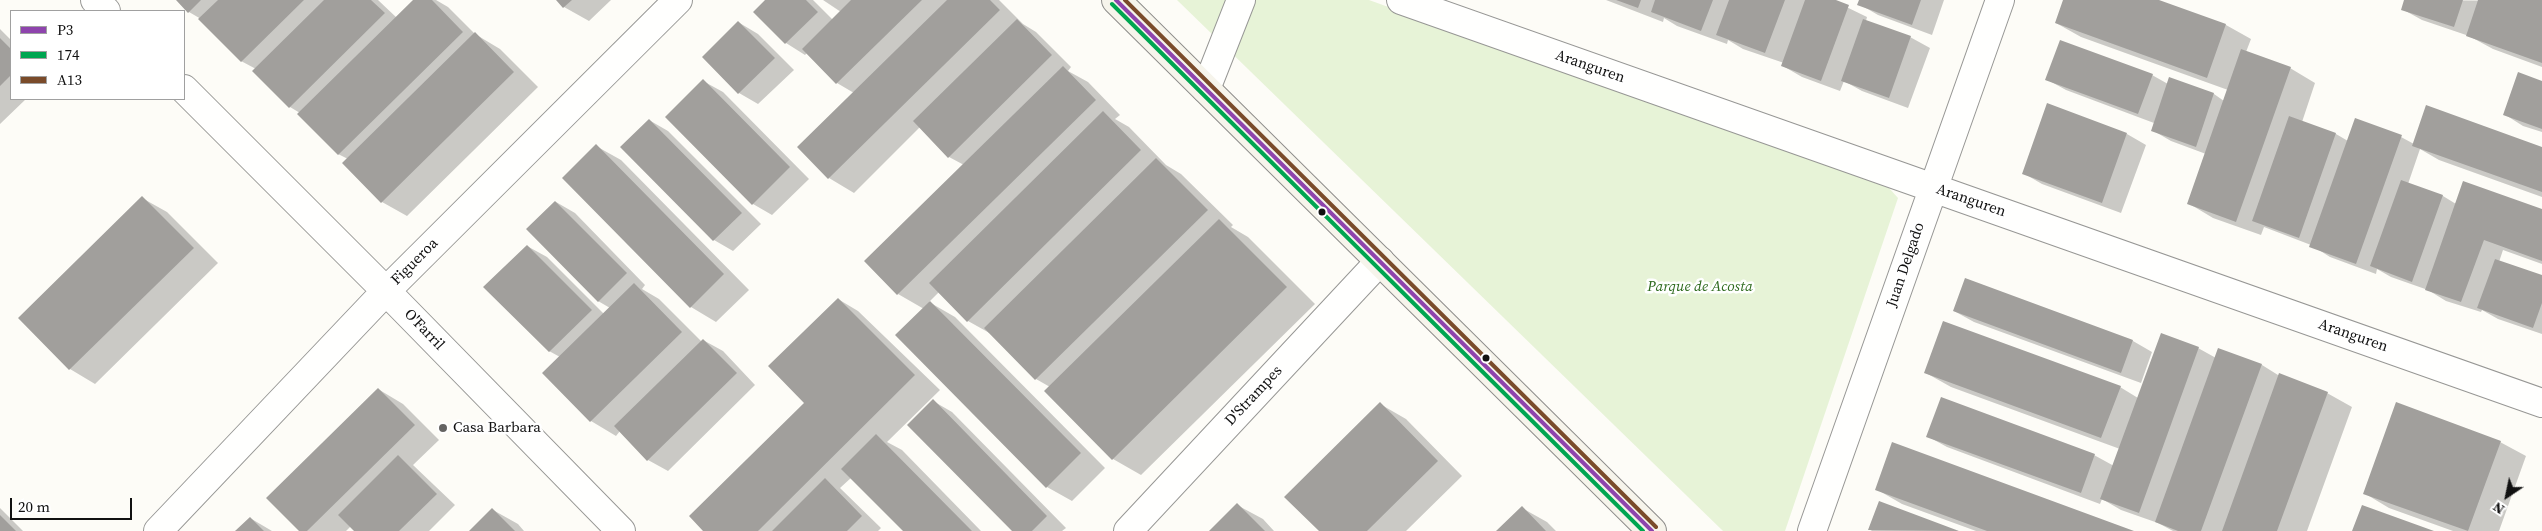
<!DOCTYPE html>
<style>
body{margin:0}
#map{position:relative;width:2542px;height:531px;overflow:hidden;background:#fdfcf7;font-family:"Source Serif 4",serif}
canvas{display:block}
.legend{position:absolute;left:10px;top:10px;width:175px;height:90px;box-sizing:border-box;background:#fff;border:1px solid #a0a0a0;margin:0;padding:6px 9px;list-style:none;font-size:15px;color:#111}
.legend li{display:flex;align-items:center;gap:10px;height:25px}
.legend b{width:25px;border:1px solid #a0a0a0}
.north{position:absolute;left:2482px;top:471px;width:50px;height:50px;-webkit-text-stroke:4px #fff;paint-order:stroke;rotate:214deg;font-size:14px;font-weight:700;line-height:20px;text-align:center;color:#111}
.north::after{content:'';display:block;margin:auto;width:18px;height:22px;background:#111;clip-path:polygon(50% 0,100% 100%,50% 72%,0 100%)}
.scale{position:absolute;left:10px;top:498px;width:122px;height:22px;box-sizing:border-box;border:2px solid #111;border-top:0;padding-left:6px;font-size:15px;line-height:18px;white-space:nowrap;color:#111;-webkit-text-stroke:4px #fff;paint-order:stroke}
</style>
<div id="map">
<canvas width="2542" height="531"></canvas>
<ul class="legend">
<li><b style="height:6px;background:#8e44ad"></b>P3</li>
<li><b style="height:6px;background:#00a651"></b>174</li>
<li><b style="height:6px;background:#7a4b2a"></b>A13</li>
</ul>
<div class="north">N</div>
<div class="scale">20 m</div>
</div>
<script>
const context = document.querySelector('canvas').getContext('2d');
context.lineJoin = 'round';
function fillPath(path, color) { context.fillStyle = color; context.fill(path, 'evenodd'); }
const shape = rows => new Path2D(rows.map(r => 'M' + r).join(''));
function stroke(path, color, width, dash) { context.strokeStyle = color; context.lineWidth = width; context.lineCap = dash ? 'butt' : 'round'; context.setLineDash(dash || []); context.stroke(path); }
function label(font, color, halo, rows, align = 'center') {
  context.font = font + ' "Source Serif 4",serif'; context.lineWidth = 5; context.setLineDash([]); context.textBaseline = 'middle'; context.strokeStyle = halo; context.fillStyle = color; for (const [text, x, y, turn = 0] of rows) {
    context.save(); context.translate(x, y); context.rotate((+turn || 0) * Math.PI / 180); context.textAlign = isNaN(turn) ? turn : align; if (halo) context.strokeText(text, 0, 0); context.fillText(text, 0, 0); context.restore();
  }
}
fillPath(shape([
 [1177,0,1369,0,1889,188,1898,198,1785,531,1723,531]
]), '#e7f3d7');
fillPath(shape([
 [178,0,378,0,397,18,415,0,436,0,448,7,475,34,500,49,538,87,407,216,382,202,348,159,338,154,300,113,290,107,256,69,241,61,201,19,189,12],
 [557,0,611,0,589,21,564,7],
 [767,0,813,0,833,20,841,12,823,0,999,0,1023,24,1036,32,1071,67,1068,71,1088,82,1120,115,1115,119,1129,127,1166,165,1181,174,1233,225,1231,227,1248,237,1315,304,1141,475,1113,459,1050,387,1036,379,993,335,968,321,939,292,929,302,955,317,1105,468,1072,501,1047,487,924,309,898,294,964,165,949,157,920,127,854,193,829,178,854,93,837,83,807,53,805,55,786,43,755,12],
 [1606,0,1832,0,1867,17,1866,21,1910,37,1930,48,1908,108,1862,91,1844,81,1840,91,1802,77,1783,66,1784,63,1743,49,1728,40,1727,44,1677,26,1664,18,1663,22],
 [1860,0,1944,0,1932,35,1878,15,1859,4],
 [2064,0,2156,0,2226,25,2251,39,2246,52,2290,68,2315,83,2302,122,2336,134,2348,141,2401,137,2414,144,2542,148,2542,197,2439,160,2420,149,2408,184,2443,196,2456,204,2542,210,2542,264,2503,250,2499,262,2542,277,2542,334,2498,319,2482,310,2481,312,2446,301,2428,290,2391,277,2377,269,2376,274,2330,257,2311,245,2264,227,2261,235,2213,218,2188,203,2206,154,2171,141,2152,130,2154,123,2066,90,2046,79,2152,75,2168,84,2170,79,2214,94,2224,101,2228,90,2081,37,2056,23],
 [2405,0,2542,1,2542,67,2493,49,2469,36,2422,20,2402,9],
 [738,22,758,34,794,70,758,104,739,93],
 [0,29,11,40,11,99,26,99,0,124],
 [703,81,723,92,809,179,772,215,753,204],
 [2542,82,2542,132,2523,126,2504,114],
 [649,120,668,131,761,224,733,251,714,240],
 [2127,134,2146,145,2121,213,2042,184,2023,173],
 [596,146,621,160,749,290,716,322,691,307,563,178],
 [142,198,167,212,218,263,95,384,70,369,20,318],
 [556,202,575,213,645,285,642,289,659,299,702,342,703,340,723,351,755,385,668,471,648,460,620,431,616,436,591,421,560,357,549,351,527,246,547,257,604,314,610,308,598,301],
 [1966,279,2133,341,2152,352,2141,383,1974,322,1954,311],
 [838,299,858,311,940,390,887,442,902,450,981,531,905,531,852,477,840,488,881,528,878,531,705,531,806,402],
 [2198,348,2216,358,2262,365,2278,375,2327,393,2352,407,2307,531,2173,531,2158,523,2121,510,2102,499,2100,504,1947,447,1927,436,2094,455,2114,466,2120,449,1951,387,1926,373,2120,387,2138,398],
 [378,389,403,404,439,440,413,465,455,505,429,531,356,531,351,526,346,531,300,531],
 [933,401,952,412,1066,528,1062,531,1014,531],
 [1380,404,1406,419,1462,476,1406,531,1321,531],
 [2500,442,2526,456,2499,531,2453,531,2389,508,2364,493],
 [1876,489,2131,531,1976,531,1902,504],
 [1879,503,1956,531,1872,531,1869,529],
 [1237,505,1263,519,1274,531,1210,531],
 [0,508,23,531,0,531],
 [1522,508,1547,522,1556,531,1498,531],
 [493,510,518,524,524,531,471,531],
 [250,518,272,531,237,531]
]), '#0003');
fillPath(shape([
 [176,0,201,0,188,13],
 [218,0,304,0,241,62,198,19],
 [324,0,371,0,385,13,289,108,252,71],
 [413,0,432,0,463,32,338,155,297,114],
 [556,0,572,0,563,8],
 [765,0,806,0,818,12,785,44,753,12],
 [851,0,922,0,836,84,802,49],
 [947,0,990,0,1000,10,828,179,797,147],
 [1616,0,1641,0,1638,8],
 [1655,0,1713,0,1701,31,1651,12],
 [1729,0,1785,0,1765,53,1716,35],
 [1805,0,1836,0,1849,5,1821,81,1781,66],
 [1859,0,1921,0,1912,25,1857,5],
 [2063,0,2159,0,2226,24,2207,78,2055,23],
 [2404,0,2463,0,2454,27,2401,10],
 [2478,0,2542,0,2542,63,2466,36],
 [1017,19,1052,55,948,158,913,121],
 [1863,19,1911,36,1889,98,1841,81],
 [738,21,775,58,738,94,702,57],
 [475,32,514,72,381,203,342,163],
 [0,38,11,49,11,75,0,86],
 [2060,40,2153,74,2138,114,2045,80],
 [2241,49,2291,67,2236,222,2187,204],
 [1063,66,1096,100,897,295,864,261],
 [2518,72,2542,81,2542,129,2503,115],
 [2169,77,2214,93,2196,147,2151,131],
 [703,79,790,167,752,205,665,117],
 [2047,103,2127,133,2102,203,2022,174],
 [2426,105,2542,147,2542,192,2412,146],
 [1103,111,1141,150,967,322,929,283],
 [2289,116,2336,133,2299,238,2252,221],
 [2355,118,2402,135,2356,264,2309,247],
 [649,119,742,213,713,241,620,147],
 [596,144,724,274,690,308,562,178],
 [1156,158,1208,210,1035,380,984,328],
 [2401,180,2443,195,2412,282,2370,266],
 [2463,181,2542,209,2542,261,2484,240,2461,302,2425,290],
 [142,196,194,248,69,370,18,318],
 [555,201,627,273,598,302,526,229],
 [1219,219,1287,287,1112,460,1044,391],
 [527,245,592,310,549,352,483,287],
 [2495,259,2542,275,2542,303,2533,328,2477,308],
 [1965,278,2133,340,2121,373,1953,311],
 [634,283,682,332,590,422,542,373],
 [838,298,915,375,758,531,703,531,689,516,804,403,768,366],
 [930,301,1081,453,1046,488,895,335],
 [1943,321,2121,386,2101,438,1924,373],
 [2161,333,2199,347,2139,513,2100,499],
 [703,339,737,373,647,461,614,426],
 [2218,348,2262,364,2201,531,2178,531,2155,522],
 [2279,373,2328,392,2277,531,2222,531],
 [378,388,415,425,307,531,299,531,266,498],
 [1941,397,2095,454,2081,493,1926,437],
 [933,399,1047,516,1032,531,1012,531,907,425],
 [1380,402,1438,461,1367,531,1319,531,1284,497],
 [2396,402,2501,441,2468,531,2363,494],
 [876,434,972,531,903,531,841,469],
 [1892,442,2134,531,1987,531,1875,490],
 [398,455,437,494,399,531,354,531,338,515],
 [825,478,862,516,847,531,772,531],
 [1879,501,1959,531,1868,530],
 [1237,503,1265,531,1209,531],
 [2362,505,2434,531,2352,531],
 [1522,506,1546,531,1496,531],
 [492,508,515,531,469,531],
 [0,515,16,531,0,531],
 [250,517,264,531,235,531]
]), '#a19f9c');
const minor = shape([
 [95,0,106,11],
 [1401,0,2542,403],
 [184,89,386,291,621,531],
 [1206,89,1241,0],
 [158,531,386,291,678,0],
 [1128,531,1380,261],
 [1812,531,2000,0]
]);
const secondary = shape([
 [1116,0,1652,531]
]);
stroke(minor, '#979795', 30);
stroke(secondary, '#8e8d8b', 30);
stroke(minor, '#fffffe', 28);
stroke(secondary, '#f6f4eb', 28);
stroke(shape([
 [1116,0,1652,531]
]), '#8e44ad', 4);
stroke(shape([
 [1112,4,1643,531]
]), '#00a651', 4);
stroke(shape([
 [1125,0,1656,527]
]), '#7a4b2a', 4);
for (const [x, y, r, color] of [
 [1322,212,4.5,"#111"],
 [1486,358,4.5,"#111"],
 [443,428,5,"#646362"]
]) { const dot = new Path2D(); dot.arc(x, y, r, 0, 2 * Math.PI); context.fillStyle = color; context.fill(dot); stroke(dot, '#fff', 2); }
label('15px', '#111', '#fff', [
 ["Aranguren",1590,67,19],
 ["Aranguren",1971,201,19],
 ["Figueroa",415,262,-45],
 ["Juan Delgado",1906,265,-71],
 ["O'Farril",424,330,46],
 ["Aranguren",2353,336,19],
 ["D'Strampes",1254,396,-47]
]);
label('italic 15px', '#2f6b1f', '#fff', [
 ["Parque de Acosta",1700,287]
]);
label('15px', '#111', '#fff', [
 ["Casa Barbara",453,428]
], 'left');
</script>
